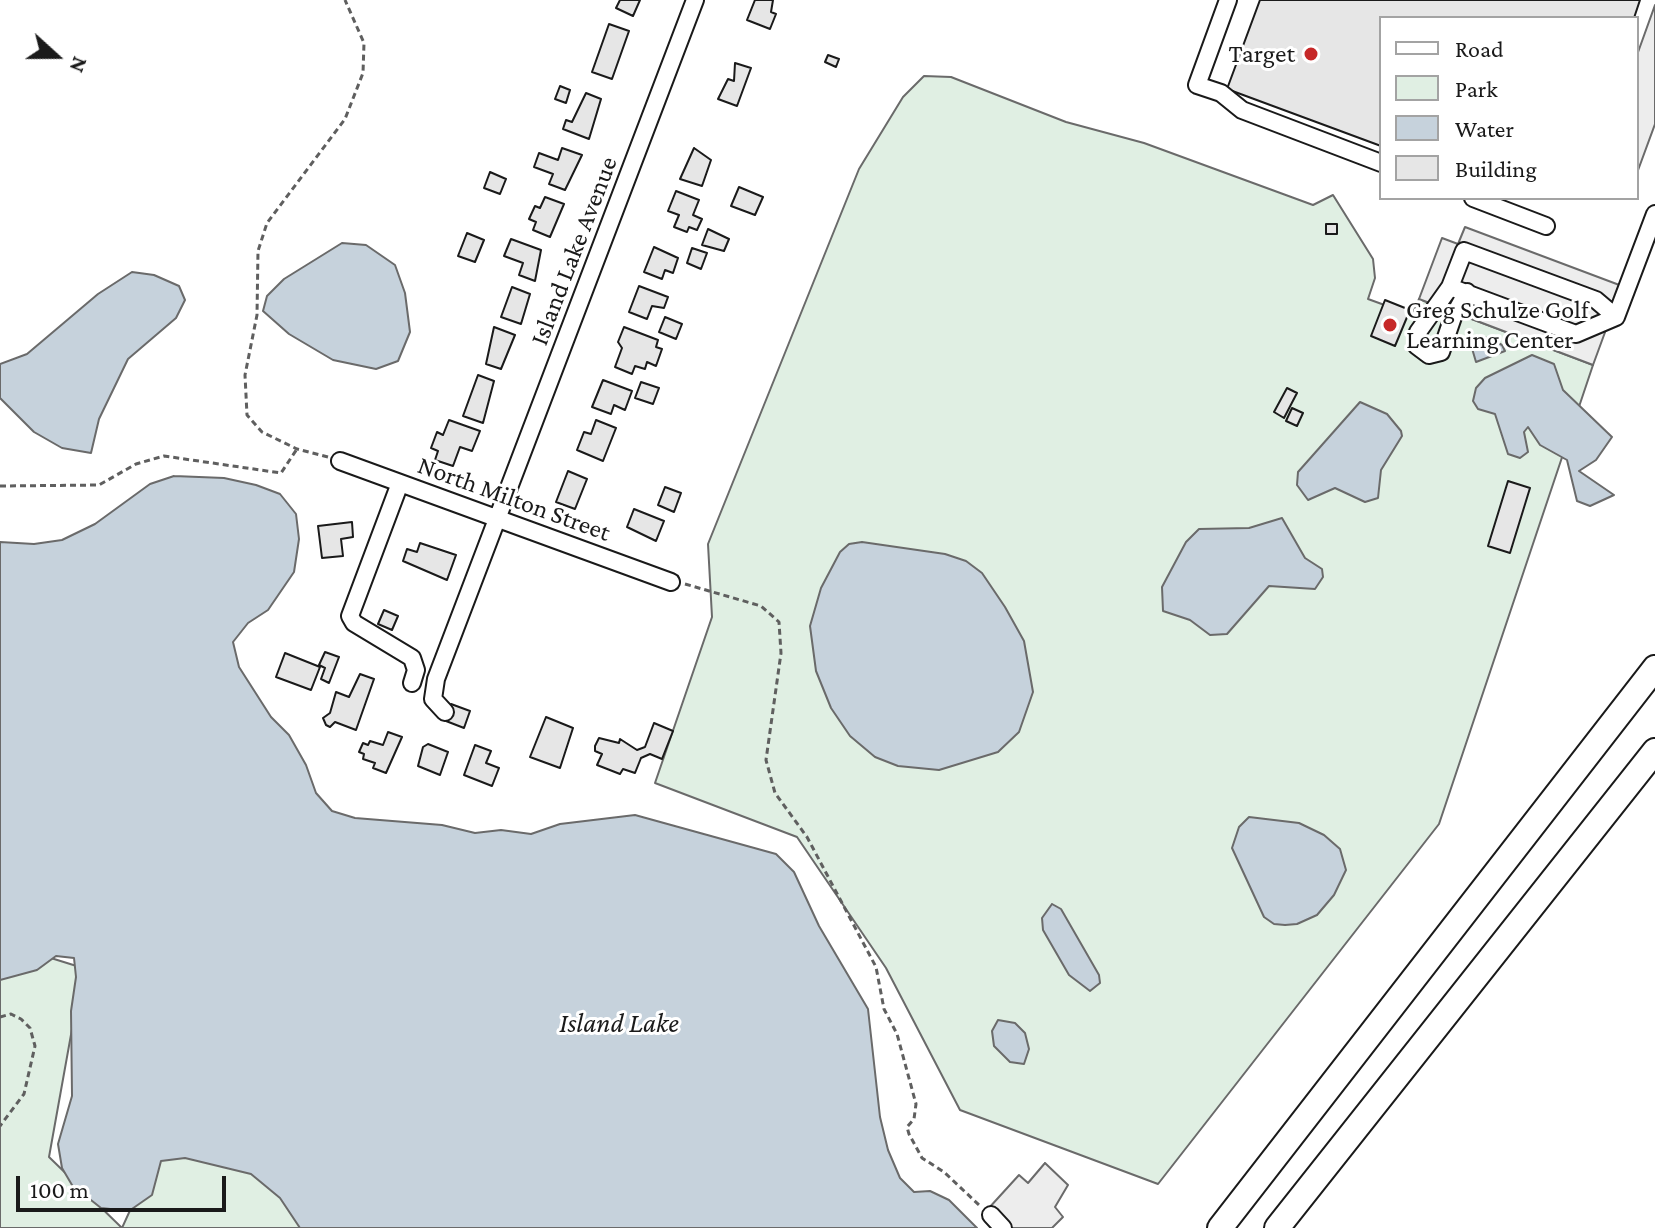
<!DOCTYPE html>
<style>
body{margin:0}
#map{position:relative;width:1655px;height:1228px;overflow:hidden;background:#fff;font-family:"Crimson Pro",serif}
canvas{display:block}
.legend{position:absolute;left:1379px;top:16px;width:260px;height:184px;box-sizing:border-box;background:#fff;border:2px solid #a3a3a3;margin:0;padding:10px 14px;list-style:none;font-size:24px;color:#1a1a1a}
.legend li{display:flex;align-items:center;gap:16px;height:40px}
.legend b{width:40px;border:2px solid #a3a3a3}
.north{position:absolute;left:16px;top:16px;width:80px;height:80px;-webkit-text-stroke:6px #fff;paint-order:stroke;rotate:111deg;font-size:22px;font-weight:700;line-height:32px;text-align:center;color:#1a1a1a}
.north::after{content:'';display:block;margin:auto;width:28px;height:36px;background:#1a1a1a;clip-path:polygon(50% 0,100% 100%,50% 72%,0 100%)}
.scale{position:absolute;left:16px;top:1176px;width:210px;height:36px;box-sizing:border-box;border:4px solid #1a1a1a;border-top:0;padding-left:10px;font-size:24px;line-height:28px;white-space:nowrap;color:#1a1a1a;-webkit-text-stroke:6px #fff;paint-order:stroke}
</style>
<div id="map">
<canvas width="1655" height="1228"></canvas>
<ul class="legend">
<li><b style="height:10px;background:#fff"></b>Road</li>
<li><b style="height:22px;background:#e0efe3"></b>Park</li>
<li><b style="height:22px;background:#c6d2dc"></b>Water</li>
<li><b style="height:22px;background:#e6e6e6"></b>Building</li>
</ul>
<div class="north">N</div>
<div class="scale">100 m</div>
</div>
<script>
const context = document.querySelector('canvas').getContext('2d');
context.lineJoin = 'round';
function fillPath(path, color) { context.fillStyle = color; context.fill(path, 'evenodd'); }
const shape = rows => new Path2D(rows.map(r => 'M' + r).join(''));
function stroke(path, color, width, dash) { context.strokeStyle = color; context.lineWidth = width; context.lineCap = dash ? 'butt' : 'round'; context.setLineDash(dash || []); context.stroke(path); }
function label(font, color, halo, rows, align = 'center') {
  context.font = font + ' "Crimson Pro",serif'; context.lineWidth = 6; context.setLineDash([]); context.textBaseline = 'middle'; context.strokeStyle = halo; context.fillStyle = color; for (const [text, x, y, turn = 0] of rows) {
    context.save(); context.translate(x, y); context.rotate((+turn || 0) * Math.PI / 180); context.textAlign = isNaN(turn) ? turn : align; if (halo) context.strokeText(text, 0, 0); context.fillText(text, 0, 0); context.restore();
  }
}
const green = shape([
 [924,76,951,77,1066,122,1144,143,1313,205,1333,195,1373,259,1375,278,1368,299,1412,315,1419,299,1593,365,1439,824,1158,1184,960,1110,886,968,797,837,655,783,712,617,708,544,859,169,903,97,924,76],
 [38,954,83,968,49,1157,122,1228,159,1147,287,1179,312,1228,0,1228,0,965,38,954]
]);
fillPath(green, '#e0efe3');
stroke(green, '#6a6a6a', 2);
const parking = shape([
 [1655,5,1655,124,1637,173,1637,55,1655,5],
 [1465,227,1622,286,1593,365,1419,299,1442,238,1458,244,1465,227],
 [1045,1163,1068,1185,1055,1207,1063,1217,1052,1228,995,1228,988,1209,1019,1175,1028,1183,1045,1163]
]);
fillPath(parking, '#ededed');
stroke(parking, '#6a6a6a', 2);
const water = shape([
 [342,243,366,245,395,265,405,293,410,332,398,361,376,369,333,360,289,334,263,311,267,296,284,279,342,243],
 [132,272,154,275,179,286,185,300,176,318,128,359,99,419,91,453,62,448,34,432,0,398,0,364,27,354,98,294,132,272],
 [1478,337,1489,338,1502,345,1505,351,1476,362,1471,345,1478,337],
 [1532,355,1554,364,1563,390,1612,437,1596,460,1579,471,1614,495,1590,506,1577,501,1567,460,1540,445,1528,427,1524,432,1528,452,1520,458,1508,454,1495,414,1478,409,1473,401,1476,388,1485,378,1532,355],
 [1360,402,1387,414,1401,431,1402,436,1381,470,1378,498,1365,502,1335,488,1308,500,1297,485,1298,472,1360,402],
 [174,476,224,478,256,485,280,494,296,514,299,539,294,572,268,610,248,623,233,642,239,667,271,717,289,735,306,765,316,793,332,811,355,818,442,825,475,833,501,830,531,834,560,824,635,815,776,854,794,872,819,926,868,1009,880,1117,888,1150,900,1178,914,1192,930,1191,949,1200,977,1228,300,1228,280,1198,251,1174,185,1158,161,1161,152,1195,129,1211,101,1208,72,1185,62,1168,58,1144,72,1096,71,1011,76,977,74,958,56,956,37,970,0,980,0,542,34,544,62,540,95,524,150,484,174,476],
 [1282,518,1305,558,1322,569,1323,577,1315,589,1269,586,1227,634,1210,635,1190,620,1163,611,1162,587,1186,542,1199,529,1249,528,1282,518],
 [862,542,945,554,966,561,982,573,1005,607,1024,641,1033,692,1019,732,998,752,939,770,898,766,875,757,850,736,831,708,816,671,810,626,821,588,840,552,849,544,862,542],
 [1249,817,1299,823,1324,835,1340,849,1346,870,1334,895,1317,915,1297,924,1285,925,1274,924,1264,917,1232,848,1239,827,1249,817],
 [1052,904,1061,909,1099,975,1100,983,1090,991,1069,975,1043,930,1042,918,1052,904],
 [998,1020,1015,1023,1025,1033,1029,1049,1024,1064,1010,1062,994,1046,992,1031,998,1020]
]);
fillPath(water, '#c6d2dc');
stroke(water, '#6a6a6a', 2);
const building = shape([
 [620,0,640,0,633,16,616,8,620,0],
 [755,0,773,0,771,12,776,14,770,29,747,20,755,0],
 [1260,0,1640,0,1634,18,1381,18,1381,146,1227,89,1260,0],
 [609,24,629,31,612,79,592,72,609,24],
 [828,55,839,59,836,67,825,62,828,55],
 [735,63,751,68,737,106,718,99,728,79,734,81,735,63],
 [560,86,570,90,566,103,555,99,560,86],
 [586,93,601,99,589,139,563,129,566,120,572,122,586,93],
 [562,148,582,155,565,190,549,184,553,174,534,167,539,153,558,160,562,148],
 [694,148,711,160,702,186,680,179,694,148],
 [490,172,506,179,500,194,484,188,490,172],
 [739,187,763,197,755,215,731,206,739,187],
 [676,191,699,200,693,215,702,219,697,230,689,227,687,232,674,227,679,215,668,211,676,191],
 [545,197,564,204,550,237,533,230,536,222,529,219,535,206,540,208,545,197],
 [1326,224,1337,224,1337,234,1326,234,1326,224],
 [708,229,729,239,724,251,702,245,708,229],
 [467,233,484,240,475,262,458,256,467,233],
 [511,239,541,250,535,281,519,275,523,263,504,256,511,239],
 [654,247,678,258,673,273,665,270,662,279,644,272,654,247],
 [692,248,707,253,701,269,687,263,692,248],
 [639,286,668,297,664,308,652,306,647,319,629,312,639,286],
 [512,287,530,294,521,324,501,317,512,287],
 [1385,300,1410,310,1395,346,1371,336,1385,300],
 [665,317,682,324,676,339,659,332,665,317],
 [494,327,515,335,501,369,486,364,494,327],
 [624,327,658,340,656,347,662,349,656,366,647,362,645,369,635,366,632,374,615,367,622,348,618,342,624,327],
 [478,375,494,381,483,423,463,416,478,375],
 [603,380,632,391,625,410,614,405,611,414,592,407,603,380],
 [641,382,659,388,653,404,635,398,641,382],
 [1287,388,1297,393,1284,418,1274,412,1287,388],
 [1292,408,1303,413,1297,426,1286,421,1292,408],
 [449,420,480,431,472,451,460,447,453,466,435,460,438,451,431,448,437,432,443,435,449,420],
 [596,420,616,428,603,461,577,450,584,432,591,434,596,420],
 [568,471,587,479,575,509,556,502,568,471],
 [1508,481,1530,488,1510,553,1488,546,1508,481],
 [665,487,681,493,674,512,658,505,665,487],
 [634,509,664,521,656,541,627,527,634,509],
 [352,522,353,537,341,539,343,556,322,558,318,526,352,522],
 [420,543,456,555,447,580,403,561,407,549,417,552,420,543],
 [384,610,398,616,392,630,378,624,384,610],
 [325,652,339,657,329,683,321,679,325,668,319,665,325,652],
 [285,653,320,667,311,690,276,677,285,653],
 [360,674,374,679,356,730,335,722,330,727,326,725,323,718,330,713,336,692,349,697,360,674],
 [451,704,470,711,464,728,446,721,451,704],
 [546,717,573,728,560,768,530,757,546,717],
 [654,723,673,731,662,759,650,754,641,758,635,773,623,769,620,774,597,765,602,754,595,751,595,746,599,738,619,743,620,739,637,750,645,747,654,723],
 [388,732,402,737,386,773,373,768,375,763,363,759,364,754,359,752,363,743,368,745,370,741,383,745,388,732],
 [428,744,448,752,440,775,418,766,423,747,428,744],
 [475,745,491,751,486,763,499,768,492,786,464,775,475,745]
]);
fillPath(building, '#e6e6e6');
stroke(building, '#1a1a1a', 2);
const minor = shape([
 [1228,0,1197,85,1221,93,1242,110,1381,163],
 [1473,198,1546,226],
 [1464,251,1596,300,1616,317,1576,334,1450,287,1464,251],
 [1450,287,1418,332,1417,346,1429,355,1441,352,1453,317,1467,292],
 [1616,317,1655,214],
 [340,461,671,582],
 [400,483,350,616,354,623,412,658,416,670,412,683],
 [445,712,433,699,436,679,695,0],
 [991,1215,1003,1228]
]);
const highway = shape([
 [1220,1228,1655,668],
 [1277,1228,1655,751]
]);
stroke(minor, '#1a1a1a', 20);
stroke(highway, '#1a1a1a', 28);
stroke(shape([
 [328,457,297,449,262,432,247,415,245,375,257,315,258,251,267,223,345,119,363,73,364,43,345,0],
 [0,486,99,485,136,464,164,456,281,473,297,449],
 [685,584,761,606,779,622,781,653,766,760,775,793,807,837,876,967,884,1009,897,1034,916,1104,914,1119,907,1127,909,1134,922,1158,944,1172,979,1205],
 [0,1017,11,1014,21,1019,30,1028,35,1046,24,1094,0,1126]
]), '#5f5f5f', 3, [6, 4]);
stroke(minor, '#fff', 16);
stroke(highway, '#fff', 24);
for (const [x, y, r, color] of [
 [1311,54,8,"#c62828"],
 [1390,325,8,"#c62828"]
]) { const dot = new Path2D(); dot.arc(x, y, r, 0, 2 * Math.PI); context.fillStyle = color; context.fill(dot); stroke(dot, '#fff', 3); }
label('26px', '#1a1a1a', '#fff', [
 ["Target",1295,54],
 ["Greg Schulze Golf",1406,310,"left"],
 ["Learning Center",1406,340,"left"]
], 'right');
label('26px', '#1a1a1a', '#fff', [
 ["Island Lake Avenue",574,251,-69],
 ["North Milton Street",514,499,20]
]);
label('italic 28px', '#1a1a1a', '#fff', [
 ["Island Lake",619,1023]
]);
</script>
